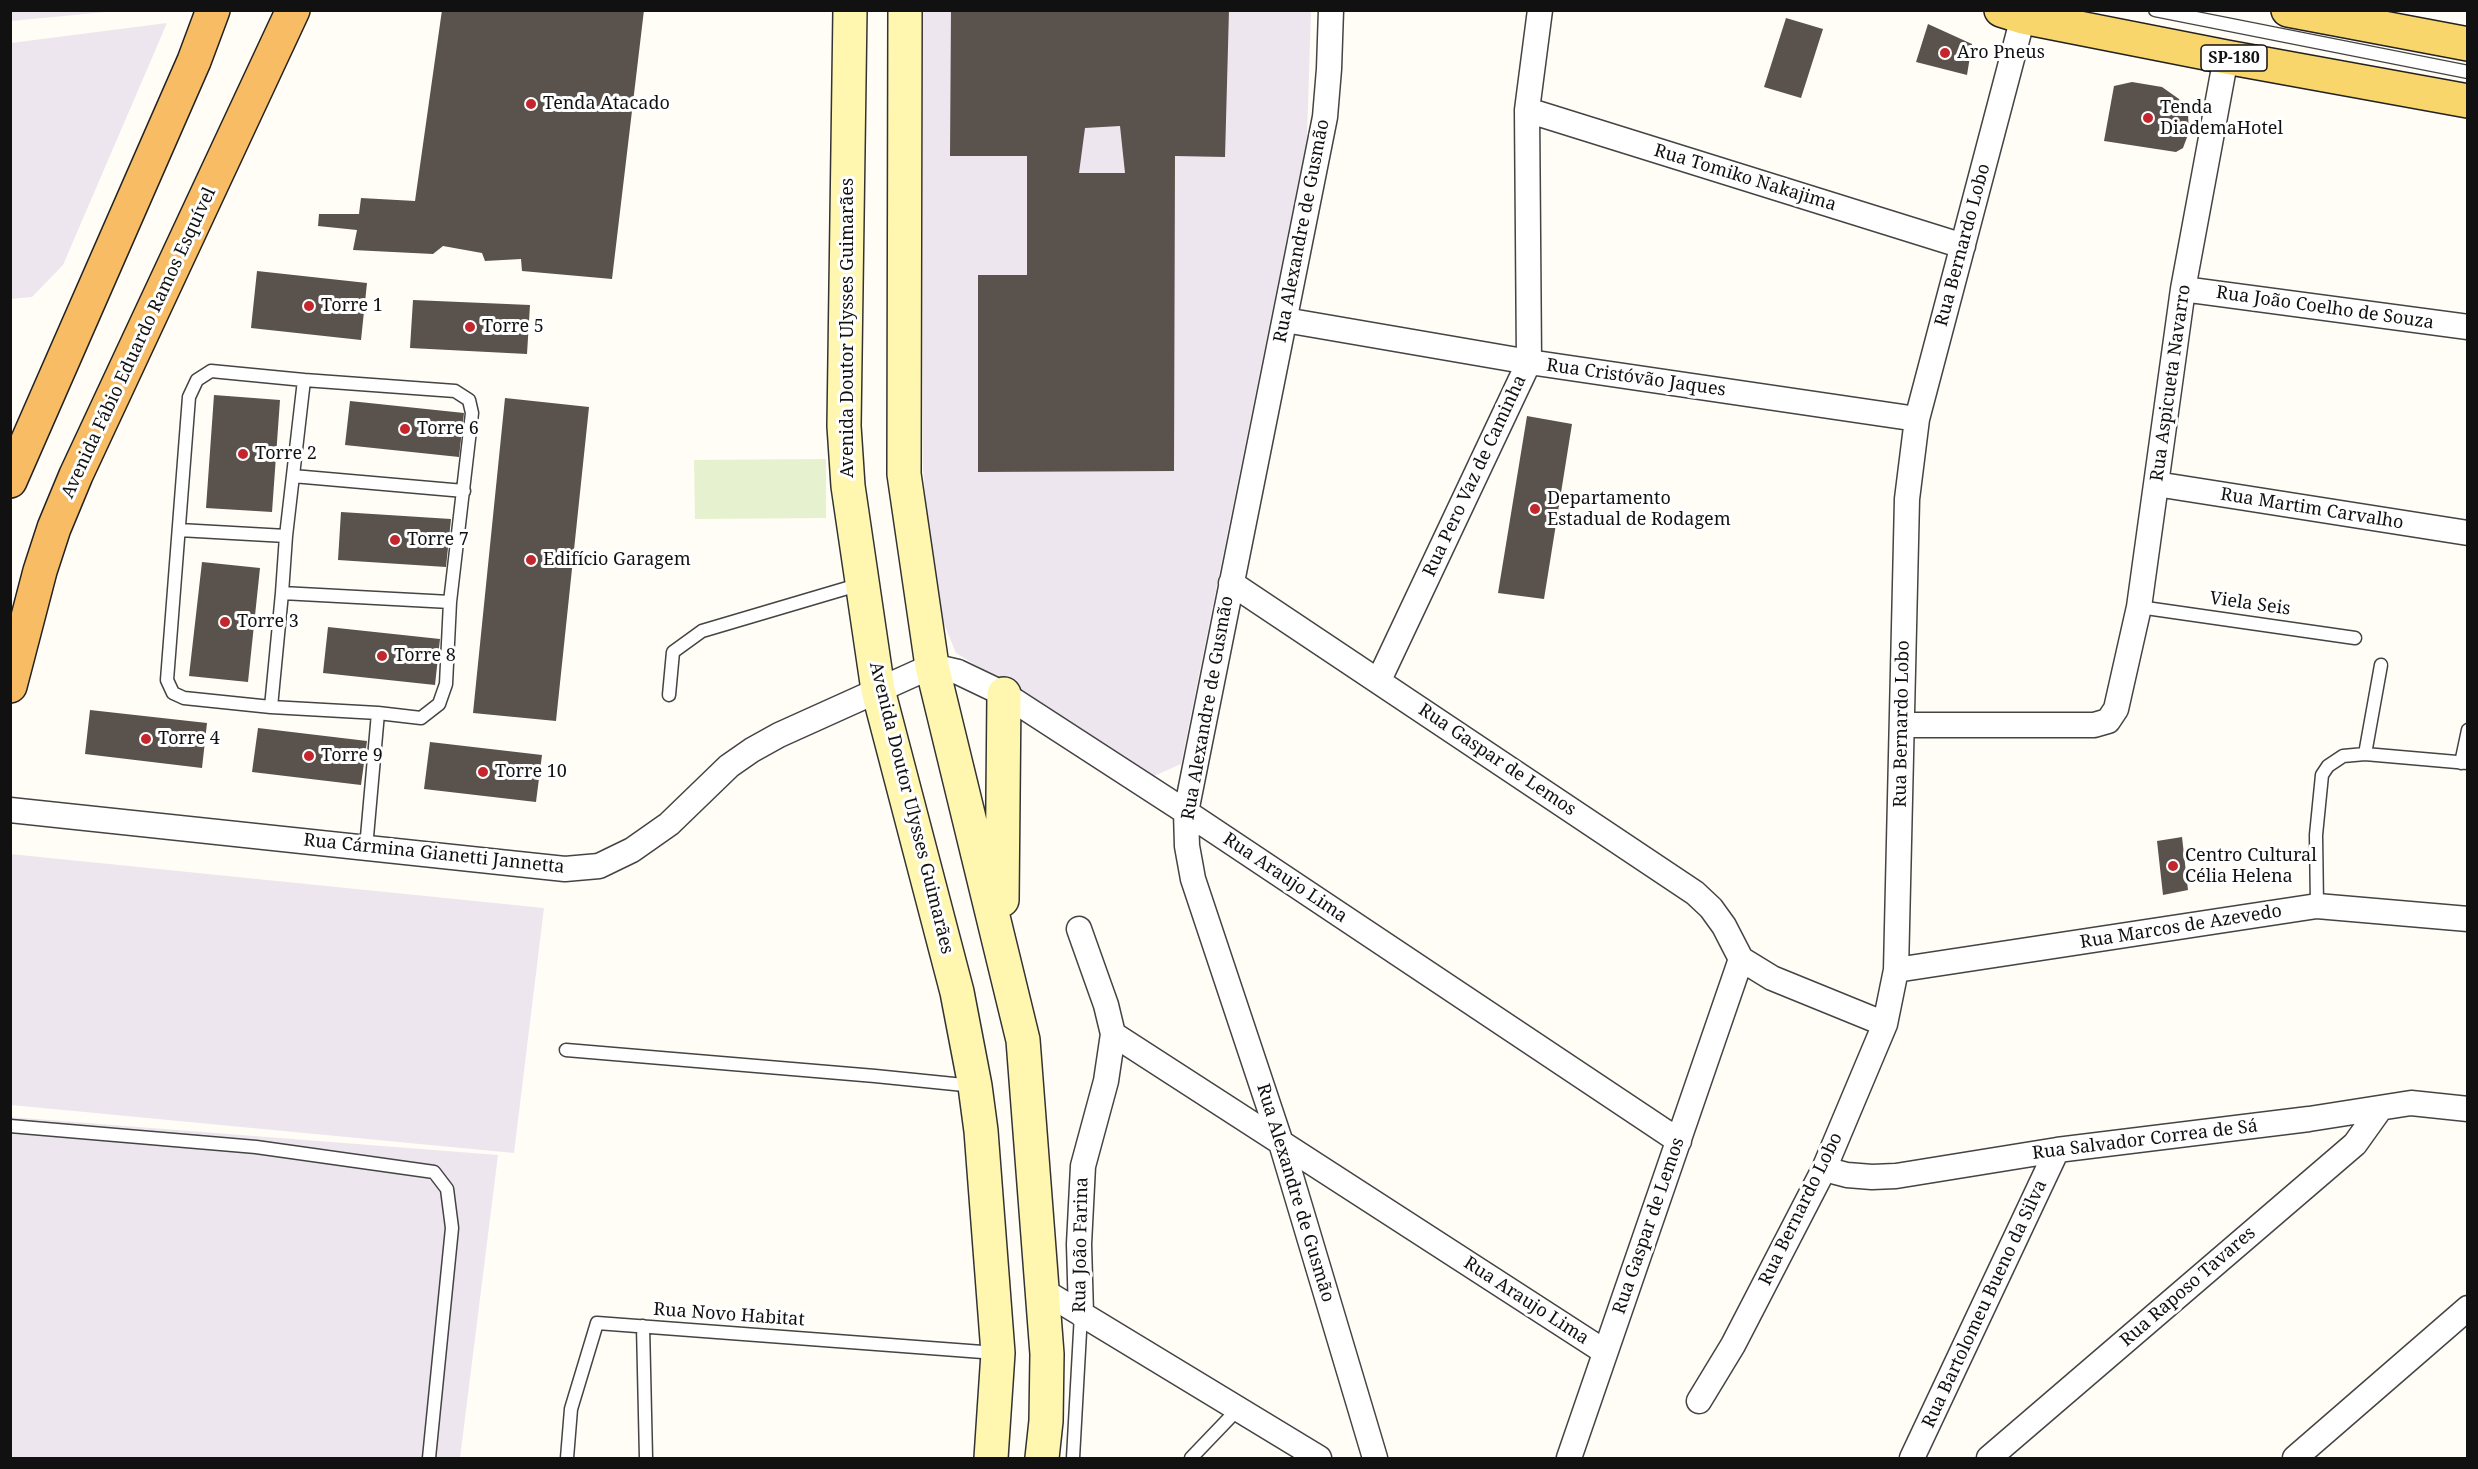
<!DOCTYPE html>
<meta charset="utf-8">
<style>
body{margin:0}
#map{position:relative;width:2478px;height:1469px;overflow:hidden;background:#fffdf5;font-family:"Noto Serif",serif}
canvas{display:block}
.frame{position:absolute;inset:0;border:12px solid #111;pointer-events:none}
</style>
<div id="map">
<canvas width="2478" height="1469"></canvas>
<div class="frame"></div>
</div>
<script>
const context = document.querySelector('canvas').getContext('2d');
context.lineJoin = 'round';
function fillPath(path, color) { context.fillStyle = color; context.fill(path, 'evenodd'); }
const shape = rows => new Path2D(rows.map(r => 'M' + r).join(''));
function stroke(path, color, width, dash) { context.strokeStyle = color; context.lineWidth = width; context.lineCap = dash ? 'butt' : 'round'; context.setLineDash(dash || []); context.stroke(path); }
function label(font, color, halo, rows, align = 'center') {
  context.font = font + ' "Noto Serif",serif'; context.lineWidth = 6; context.setLineDash([]); context.textBaseline = 'middle'; context.strokeStyle = halo; context.fillStyle = color; for (const [text, x, y, turn = 0] of rows) {
    context.save(); context.translate(x, y); context.rotate((+turn || 0) * Math.PI / 180); context.textAlign = isNaN(turn) ? turn : align; if (halo) context.strokeText(text, 0, 0); context.fillText(text, 0, 0); context.restore();
  }
}
fillPath(shape([
 [11,10,117,10,117,11,11,21],
 [923,11,1311,11,1307,137,1181,764,1154,776,956,653,935,602,923,470],
 [167,23,63,265,32,297,11,299,11,43],
 [10,854,544,908,514,1153,11,1105],
 [10,1117,498,1155,460,1458,11,1458]
]), '#eee6ef');
fillPath(shape([
 [826,459,826,518,695,519,694,460]
]), '#e6f2cf');
fillPath(shape([
 [442,10,644,10,612,279,522,271,521,259,485,261,482,253,443,246,433,254,353,250,357,230,318,226,319,214,359,214,361,198,415,201],
 [951,10,1229,10,1225,157,1175,156,1174,471,978,472,978,275,1027,275,1027,156,950,156],
 [1120,126,1125,173,1079,173,1085,128],
 [1786,18,1823,29,1801,98,1764,87],
 [1928,24,1972,44,1967,75,1916,62],
 [2132,82,2162,87,2179,99,2188,114,2189,132,2183,148,2176,152,2104,141,2114,86],
 [257,271,367,283,361,340,251,328],
 [413,300,530,305,527,354,410,348],
 [214,395,280,400,272,512,206,508],
 [505,398,589,407,556,721,473,713],
 [350,401,464,413,459,457,345,445],
 [1527,416,1572,424,1544,599,1498,593],
 [341,512,451,519,446,567,338,560],
 [202,562,260,568,248,682,189,676],
 [328,627,440,639,435,685,323,673],
 [90,710,207,723,202,768,85,754],
 [258,728,367,741,361,785,252,772],
 [430,742,542,755,536,802,424,789],
 [2182,837,2188,890,2163,895,2157,841]
]), '#5a524d');
const service = shape([
 [2155,10,2468,72],
 [293,476,464,491],
 [179,530,286,536],
 [282,593,286,536,304,380],
 [2139,607,2355,638],
 [669,695,673,652,702,631,861,584],
 [271,707,282,593,450,602],
 [2365,754,2381,665],
 [2461,763,2468,730],
 [366,848,378,713,421,718,439,704,446,684,450,602,472,413,469,400,455,391,304,380,211,371,197,380,189,397,167,680,173,693,184,698,271,707,378,713],
 [2317,906,2316,835,2322,775,2328,766,2343,756,2365,754,2468,763],
 [566,1050,875,1076,974,1086],
 [10,1126,256,1147,434,1172,447,1189,452,1228,429,1458],
 [643,1326,646,1458],
 [567,1458,571,1409,597,1323,996,1353],
 [1073,1458,1081,1314],
 [1191,1458,1238,1409]
]);
const minor = shape([
 [1331,10,1329,69,1325,117,1186,812,1187,846,1193,879,1281,1143,1375,1458],
 [1527,110,1963,246],
 [2183,289,2468,327],
 [1285,320,1529,362,1917,419],
 [2156,484,2468,533],
 [1231,583,1695,893,1711,908,1724,926,1741,959,1772,978,1885,1024],
 [1379,680,1529,362,1527,110,1540,10],
 [1902,725,2094,725,2108,721,2116,709,2139,607,2183,289,2226,57],
 [10,810,565,869,599,866,632,850,669,824,729,766,752,750,779,735,932,666,958,672,1004,694,1186,812,1679,1141],
 [1079,929,1106,1005,1113,1034,1106,1081,1083,1166,1079,1244,1081,1314],
 [1896,970,2317,906,2468,919],
 [1113,1034,1605,1352],
 [1824,1169,1847,1175,1872,1177,1896,1176,2057,1150,2309,1119,2411,1103,2468,1109],
 [1042,1290,1319,1458],
 [1699,1401,1733,1345,1824,1169,1885,1024,1896,970,1907,499,1917,419,2023,17],
 [1569,1458,1741,959],
 [1912,1458,2057,1150],
 [1989,1458,2355,1144,2380,1109],
 [2295,1458,2468,1308]
]);
const secondary = shape([
 [850,10,844,426,848,486,878,690,957,992,975,1086,981,1131,998,1353,991,1458],
 [905,10,904,474,932,666,1023,1040,1047,1354,1046,1421,1042,1458],
 [1002,900,1004,694]
]);
const primary = shape([
 [2001,10,2023,17,2226,57,2468,101],
 [2288,10,2468,44]
]);
const trunk = shape([
 [10,481,194,61,213,10],
 [10,686,40,571,54,528,76,475,293,10]
]);
stroke(service, '#444', 15);
stroke(minor, '#444', 27);
stroke(secondary, '#333', 36);
stroke(primary, '#222', 36);
stroke(trunk, '#222', 36);
stroke(service, '#fff', 12);
stroke(minor, '#fff', 24);
stroke(secondary, '#fff6b0', 33);
stroke(primary, '#f9d66b', 33);
stroke(trunk, '#f7bc64', 33);
for (const [x, y, r, color] of [
 [1945,53,6,"#c4262e"],
 [531,104,6,"#c4262e"],
 [2148,118,6,"#c4262e"],
 [309,306,6,"#c4262e"],
 [470,327,6,"#c4262e"],
 [405,429,6,"#c4262e"],
 [243,454,6,"#c4262e"],
 [1535,509,6,"#c4262e"],
 [395,540,6,"#c4262e"],
 [531,560,6,"#c4262e"],
 [225,622,6,"#c4262e"],
 [382,656,6,"#c4262e"],
 [146,739,6,"#c4262e"],
 [309,756,6,"#c4262e"],
 [483,772,6,"#c4262e"],
 [2173,866,6,"#c4262e"]
]) { const dot = new Path2D(); dot.arc(x, y, r, 0, 2 * Math.PI); context.fillStyle = color; context.fill(dot); stroke(dot, '#fff', 2); }
for (const [x, y, w] of [
 [2234,58,66]
]) { const box = new Path2D(); box.roundRect(x - w / 2, y - 13, w, 26, 4.5); context.fillStyle = '#fff'; context.fill(box); stroke(box, '#111', 1.5); }
label('bold 16px', '#111', null, [
 ["SP-180",2234,58]
]);
label('18px', '#111', '#fff', [
 ["Aro Pneus",1957,53],
 ["Tenda Atacado",543,104],
 ["Tenda",2160,108],
 ["DiademaHotel",2160,129],
 ["Torre 1",321,306],
 ["Torre 5",482,327],
 ["Torre 6",417,429],
 ["Torre 2",255,454],
 ["Departamento",1547,499],
 ["Estadual de Rodagem",1547,520],
 ["Torre 7",407,540],
 ["Edifício Garagem",543,560],
 ["Torre 3",237,622],
 ["Torre 8",394,656],
 ["Torre 4",158,739],
 ["Torre 9",321,756],
 ["Torre 10",495,772],
 ["Centro Cultural",2185,856],
 ["Célia Helena",2185,877]
], 'left');
label('18px', '#111', '#fff', [
 ["Rua Tomiko Nakajima",1745,178,17],
 ["Rua Alexandre de Gusmão",1302,231,-79],
 ["Rua Bernardo Lobo",1963,245,-75],
 ["Rua João Coelho de Souza",2325,308,8],
 ["Avenida Doutor Ulysses Guimarães",848,328,-90],
 ["Avenida Fábio Eduardo Ramos Esquível",139,343,-65],
 ["Rua Cristóvão Jaques",1636,378,8],
 ["Rua Aspicueta Navarro",2171,383,-82],
 ["Rua Pero Vaz de Caminha",1475,476,-65],
 ["Rua Martim Carvalho",2312,509,9],
 ["Viela Seis",2250,604,8],
 ["Rua Alexandre de Gusmão",1208,708,-80],
 ["Rua Bernardo Lobo",1902,724,-89],
 ["Rua Gaspar de Lemos",1497,760,34],
 ["Avenida Doutor Ulysses Guimarães",911,808,76],
 ["Rua Cármina Gianetti Jannetta",434,854,6],
 ["Rua Araujo Lima",1285,878,34],
 ["Rua Marcos de Azevedo",2181,927,-9],
 ["Rua Salvador Correa de Sá",2145,1140,-7],
 ["Rua Alexandre de Gusmão",1295,1193,73],
 ["Rua Bernardo Lobo",1801,1209,-64],
 ["Rua Gaspar de Lemos",1649,1226,-71],
 ["Rua João Farina",1081,1245,-89],
 ["Rua Raposo Tavares",2188,1287,-41],
 ["Rua Araujo Lima",1526,1301,33],
 ["Rua Bartolomeu Bueno da Silva",1985,1304,-65],
 ["Rua Novo Habitat",729,1315,4]
]);
</script>
